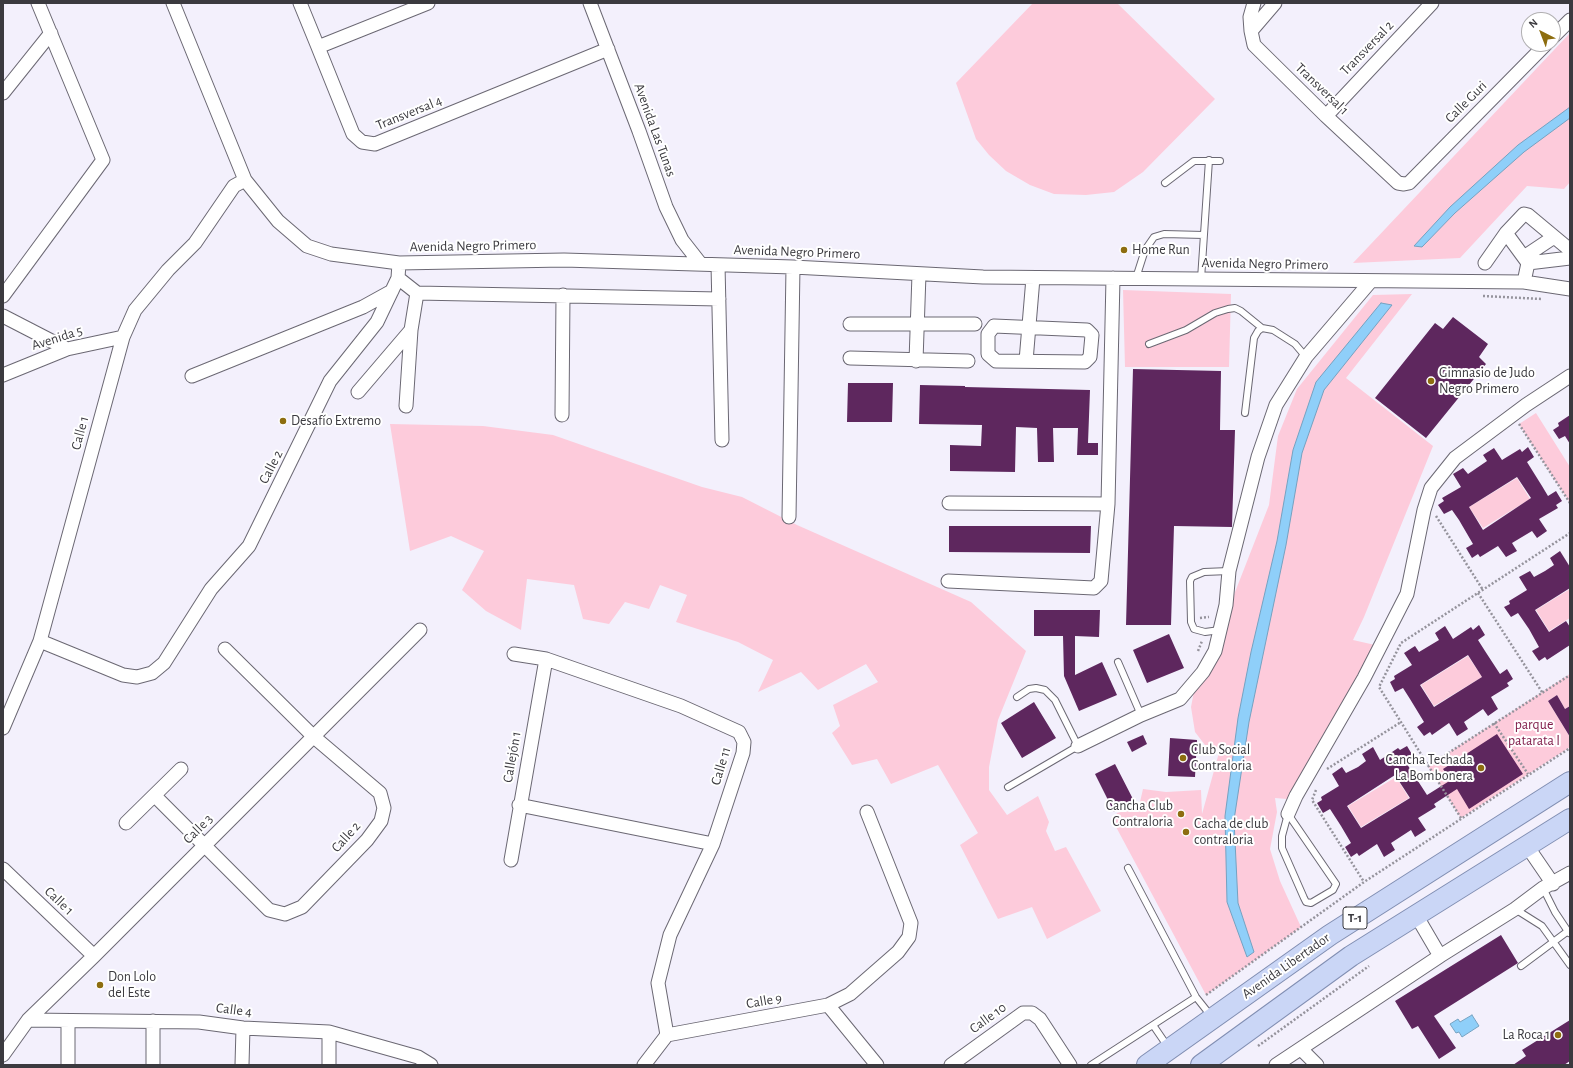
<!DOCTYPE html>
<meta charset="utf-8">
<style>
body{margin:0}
#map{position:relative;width:1573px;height:1068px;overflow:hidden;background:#f3f0fc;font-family:"Alegreya Sans",sans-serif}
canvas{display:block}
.frame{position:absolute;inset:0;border:4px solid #3b3a3f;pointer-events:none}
.north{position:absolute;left:1521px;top:12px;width:40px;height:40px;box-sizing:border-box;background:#fff;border:1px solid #b1b0b2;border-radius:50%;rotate:318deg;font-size:11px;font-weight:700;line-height:16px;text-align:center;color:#3b3a3f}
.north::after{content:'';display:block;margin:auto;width:14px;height:18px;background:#8d6d0f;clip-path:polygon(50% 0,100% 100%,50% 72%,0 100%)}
</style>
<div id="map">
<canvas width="1573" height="1068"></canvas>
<div class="frame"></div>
<div class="north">N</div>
</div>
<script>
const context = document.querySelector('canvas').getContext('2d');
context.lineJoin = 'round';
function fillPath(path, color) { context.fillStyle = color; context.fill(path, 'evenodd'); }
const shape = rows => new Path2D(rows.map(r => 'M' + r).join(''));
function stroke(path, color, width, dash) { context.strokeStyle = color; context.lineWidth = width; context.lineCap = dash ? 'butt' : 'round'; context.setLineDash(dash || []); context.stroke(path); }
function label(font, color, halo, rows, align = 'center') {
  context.font = font + ' "Alegreya Sans",sans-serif'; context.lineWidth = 4; context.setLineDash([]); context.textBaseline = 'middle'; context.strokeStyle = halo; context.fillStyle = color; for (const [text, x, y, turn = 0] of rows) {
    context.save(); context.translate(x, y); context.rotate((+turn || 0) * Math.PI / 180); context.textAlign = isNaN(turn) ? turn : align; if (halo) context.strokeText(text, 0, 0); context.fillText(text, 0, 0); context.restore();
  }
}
fillPath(shape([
 [1033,3,1117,3,1215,99,1143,172,1114,192,1086,195,1054,194,1030,185,1006,171,989,155,976,139,956,83],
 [1570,33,1570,182,1564,189,1527,186,1460,258,1353,263],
 [1123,290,1231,294,1229,367,1125,367],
 [1412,294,1346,378,1433,446,1364,617,1353,640,1375,645,1331,730,1287,799,1275,798,1277,812,1270,849,1280,881,1301,927,1206,995,1115,825,1115,818,1117,813,1129,810,1140,802,1143,789,1166,792,1201,790,1202,814,1220,749,1205,745,1195,732,1191,707,1196,681,1230,605,1269,505,1278,436,1297,389,1373,295],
 [1536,413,1570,467,1570,503,1519,424],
 [390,424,483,426,553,435,702,487,742,497,797,525,971,602,1026,651,998,720,989,767,989,790,1007,815,1038,796,1049,822,1046,831,1055,851,1066,847,1101,911,1047,939,1032,907,998,919,960,845,978,833,938,765,891,784,877,759,852,765,832,733,840,726,833,705,878,682,866,664,818,690,801,672,758,692,773,660,738,642,676,622,687,595,660,585,649,609,625,602,609,624,583,619,574,585,527,579,521,630,486,611,462,590,484,551,451,536,410,551],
 [1517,478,1530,499,1483,528,1469,507],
 [1570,589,1570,618,1549,631,1536,610],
 [1468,656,1482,677,1434,706,1421,685],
 [1570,674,1570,706,1565,709,1557,695,1548,701,1570,737,1570,747,1461,818,1428,766],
 [1396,777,1409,798,1361,827,1348,806]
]), '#fdcbdb');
const water = shape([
 [1570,107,1570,118,1524,152,1455,213,1422,247,1414,246,1450,207,1518,145,1570,107],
 [1381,303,1392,305,1324,390,1302,453,1286,545,1249,722,1234,820,1238,903,1254,952,1247,957,1227,902,1225,816,1238,718,1251,652,1277,541,1293,450,1316,382,1381,303],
 [1472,1015,1479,1026,1462,1037,1459,1032,1456,1033,1450,1024,1458,1019,1460,1022,1472,1015]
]);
fillPath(water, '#8fcff9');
stroke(water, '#76a2c1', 1);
fillPath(shape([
 [1453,317,1488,344,1479,357,1486,364,1426,438,1375,398,1435,323,1443,329],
 [1133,369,1221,371,1220,430,1235,430,1232,527,1174,526,1171,625,1126,625],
 [848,383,893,383,892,422,847,422],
 [920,385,965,386,965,387,1090,390,1088,443,1098,443,1098,455,1077,455,1078,428,1053,428,1054,462,1038,462,1037,428,1016,427,1015,472,950,471,950,445,981,446,982,425,919,424],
 [1570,415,1570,444,1565,436,1559,439,1553,430,1559,426,1558,423],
 [1528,447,1534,457,1527,462,1542,486,1548,496,1556,491,1562,501,1556,505,1558,508,1539,519,1547,531,1537,538,1532,531,1512,543,1517,551,1506,557,1498,546,1480,557,1478,554,1472,558,1466,548,1473,544,1459,520,1452,510,1444,514,1438,505,1444,501,1442,498,1461,487,1453,474,1463,468,1468,474,1487,461,1483,455,1494,448,1502,460,1520,449,1522,452],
 [1517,477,1531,498,1483,530,1469,507],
 [949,526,1091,526,1090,553,949,552],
 [1560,551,1570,567,1570,588,1535,610,1549,632,1566,621,1570,627,1570,645,1547,660,1545,657,1539,661,1532,651,1539,647,1529,629,1518,613,1511,617,1504,607,1510,604,1509,601,1527,590,1519,577,1530,571,1534,577,1545,571,1554,565,1550,558],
 [1034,610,1100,610,1099,637,1075,636,1075,675,1102,662,1117,695,1079,711,1064,676,1063,636,1034,636],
 [1479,625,1485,635,1478,640,1485,651,1500,674,1507,669,1513,679,1507,683,1509,686,1491,697,1498,709,1488,716,1483,709,1464,722,1468,729,1457,736,1449,723,1432,735,1430,732,1424,736,1417,727,1424,722,1410,699,1403,688,1395,692,1390,682,1395,679,1394,676,1412,665,1404,653,1415,646,1419,652,1439,640,1435,633,1445,626,1453,639,1471,627,1473,630],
 [1468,655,1482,677,1434,707,1420,685],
 [1169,634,1184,668,1147,683,1133,650],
 [1557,695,1565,709,1570,706,1570,737,1548,701],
 [1034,702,1056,738,1022,758,1001,723],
 [1497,734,1523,774,1469,809,1457,789,1434,804,1436,807,1418,818,1426,830,1415,837,1411,830,1391,843,1395,850,1384,857,1377,844,1359,856,1357,853,1351,857,1345,847,1351,843,1341,826,1330,809,1323,813,1317,803,1322,800,1321,797,1339,786,1332,774,1342,767,1346,773,1358,767,1366,761,1362,754,1373,747,1380,760,1398,748,1400,750,1407,746,1413,756,1405,761,1427,795,1451,780,1443,769],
 [1395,775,1410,798,1361,828,1347,806],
 [1143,735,1147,744,1132,752,1127,742],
 [1170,738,1197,740,1195,777,1168,776],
 [1115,764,1134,801,1114,812,1095,774],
 [1501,935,1518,963,1434,1016,1456,1048,1439,1059,1418,1026,1412,1029,1395,1001],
 [1570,1020,1570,1061,1564,1065,1513,1065,1526,1056,1522,1050]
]), '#5e275e');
const service = shape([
 [1165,183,1194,161,1220,161],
 [1136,278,1145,250,1154,237,1164,234,1204,235],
 [1201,279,1209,160],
 [1149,344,1186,330,1215,313,1228,309,1235,308,1241,311,1262,328],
 [1245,413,1254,338,1258,331,1262,328,1273,330,1295,344,1306,357],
 [1220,630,1205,632,1194,629,1191,622,1190,581,1192,577,1204,572,1229,571],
 [1118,662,1141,715],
 [1008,787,1078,746,1055,700,1045,690,1036,688,1029,689,1017,697],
 [1288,814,1336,884,1333,890,1311,903,1306,902,1304,898,1282,848,1282,836,1288,814],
 [1128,868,1196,997,1211,1016],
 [1543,888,1555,912,1569,933],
 [1515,909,1542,926,1570,965],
 [1521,966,1568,931],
 [1153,1025,1168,1047],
 [1091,1065,1196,997]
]);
const minor = shape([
 [173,3,245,180,278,221,307,246,331,254,399,263,564,260,793,267,983,277,1524,282,1570,289],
 [300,3,318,47],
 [428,3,318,47,353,134,362,142,375,144,608,49],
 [590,3,639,131,666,207,682,240,700,263],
 [1275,3,1251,31,1254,45,1326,116,1398,183,1404,184,1409,183,1546,44],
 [1251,31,1250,17,1254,3],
 [1553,37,1570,20],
 [3,93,51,33],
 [1326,116,1432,3],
 [1524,257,1554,237],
 [1485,263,1506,233],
 [1528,263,1570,258],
 [718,265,722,440],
 [398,278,417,293,411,330,406,406],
 [1524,282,1528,263,1506,233,1524,214,1528,215,1570,250],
 [417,293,719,299],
 [3,296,103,160,38,3],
 [3,316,67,349],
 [850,324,975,324],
 [994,326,1087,330,1092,335,1090,357,1085,362,996,361,988,354,988,334,994,326],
 [850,358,968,361],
 [916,361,919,274],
 [1026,361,1033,278],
 [3,375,67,349,123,337],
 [192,376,363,307,392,291],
 [358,392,411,330],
 [562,415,563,295],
 [949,503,1108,504],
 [789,517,793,267],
 [948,581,1094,588,1101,581,1108,504,1113,278],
 [40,641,123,675,137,677,152,673,164,663,211,589,249,546,330,381,377,322,398,278,399,263],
 [514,654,546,659,681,706,739,732,744,742,743,753,713,844,670,935,658,983,667,1035],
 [3,728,40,641,123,337,135,310,168,270,195,243,234,186,245,180],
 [1078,746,1141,715,1180,699,1203,672,1215,651,1226,605,1229,571,1258,457,1276,405,1306,357,1371,281],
 [155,796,269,910,285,914,302,907,367,840,381,821,384,808,380,793,314,737,225,649],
 [519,805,713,844],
 [1288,814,1296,796,1364,678,1407,594,1424,510,1431,488,1455,458,1526,405,1570,376],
 [126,823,181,769],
 [1527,846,1553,884],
 [511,860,546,659],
 [3,869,94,956],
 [1416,915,1440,956],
 [828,1005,850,994,898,952,909,937,911,923,867,812],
 [28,1020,199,1022,243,1028,329,1032,418,1057,431,1065],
 [153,1021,153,1065],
 [329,1032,329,1065],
 [1301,1049,1317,1065],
 [3,1055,28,1020,94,956,420,630],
 [68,1065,68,1021],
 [242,1065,243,1028],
 [644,1065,667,1035,828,1005,877,1065],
 [951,1065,1023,1013,1032,1013,1040,1019,1070,1065],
 [1276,1065,1440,956,1515,909,1543,888,1570,873]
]);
const primary = shape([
 [1147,1065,1330,935,1570,782],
 [1201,1065,1351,956,1570,819]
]);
stroke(service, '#6b6873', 8);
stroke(minor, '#6b6873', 15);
stroke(primary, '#818eb2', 22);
stroke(shape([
 [1483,296,1542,299],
 [1519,424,1570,503],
 [1436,516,1483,590],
 [1478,593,1542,692],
 [1200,618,1209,617],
 [1198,651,1202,641],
 [1494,723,1528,774],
 [1428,766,1570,675],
 [1327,769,1401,722],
 [1316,790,1312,800,1364,882],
 [1461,818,1379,687,1401,643,1570,533],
 [1206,995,1364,882,1570,748],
 [1258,1046,1369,966]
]), '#95939c', 2.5, [2, 2]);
stroke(service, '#fff', 6);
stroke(minor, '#fff', 13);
stroke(primary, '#cad6f6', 20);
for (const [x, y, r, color] of [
 [1124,250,4,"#8d6d0f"],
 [1431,381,4,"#8d6d0f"],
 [283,421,4,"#8d6d0f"],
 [1183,758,4,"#8d6d0f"],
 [1481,768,4,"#8d6d0f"],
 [1181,814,4,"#8d6d0f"],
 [1186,832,4,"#8d6d0f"],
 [100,985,4,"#8d6d0f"],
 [1558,1035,4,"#8d6d0f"]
]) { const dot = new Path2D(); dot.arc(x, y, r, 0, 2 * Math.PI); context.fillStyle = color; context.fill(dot); stroke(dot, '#fff', 1.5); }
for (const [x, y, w] of [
 [1355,918,24]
]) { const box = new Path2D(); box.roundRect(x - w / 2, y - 11, w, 22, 3); context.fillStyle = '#fff'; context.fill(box); stroke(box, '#3b3a3f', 1); }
label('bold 13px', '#3b3a3f', null, [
 ["T-1",1355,918]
]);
label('14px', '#3b3a3f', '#fff', [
 ["Transversal 2",1367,48,-46],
 ["Transversal 1",1322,89,44],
 ["Calle Guri",1466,102,-45],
 ["Transversal 4",409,113,-22],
 ["Avenida Las Tunas",655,130,70],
 ["Avenida Negro Primero",473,246,-1],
 ["Avenida Negro Primero",797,252,2],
 ["Avenida Negro Primero",1265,264,1],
 ["Avenida 5",57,338,-18],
 ["Calle 1",80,433,-75],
 ["Calle 2",271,467,-63],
 ["Callejón 1",512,757,-80],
 ["Calle 11",721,766,-73],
 ["Calle 3",198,829,-45],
 ["Calle 2",346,837,-48],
 ["Calle 1",59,901,44],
 ["Avenida Libertador",1286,966,-35],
 ["Calle 9",764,1001,-10],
 ["Calle 4",234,1010,7],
 ["Calle 10",988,1018,-36]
]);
label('14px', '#3b3a3f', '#fff', [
 ["Home Run",1132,250],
 ["Gimnasio de Judo",1439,373],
 ["Negro Primero",1439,389],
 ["Desafío Extremo",291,421],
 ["Club Social",1191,750],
 ["Contraloria",1191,766],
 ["Cancha Techada",1473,760,"right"],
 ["La Bombonera",1473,776,"right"],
 ["Cancha Club",1173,806,"right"],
 ["Contraloria",1173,822,"right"],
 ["Cacha de club",1194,824],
 ["contraloria",1194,840],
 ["Don Lolo",108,977],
 ["del Este",108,993],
 ["La Roca 1",1550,1035,"right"]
], 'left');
label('14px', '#7f1b49', '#fff', [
 ["parque",1534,725],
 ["patarata I",1534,741]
]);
</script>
